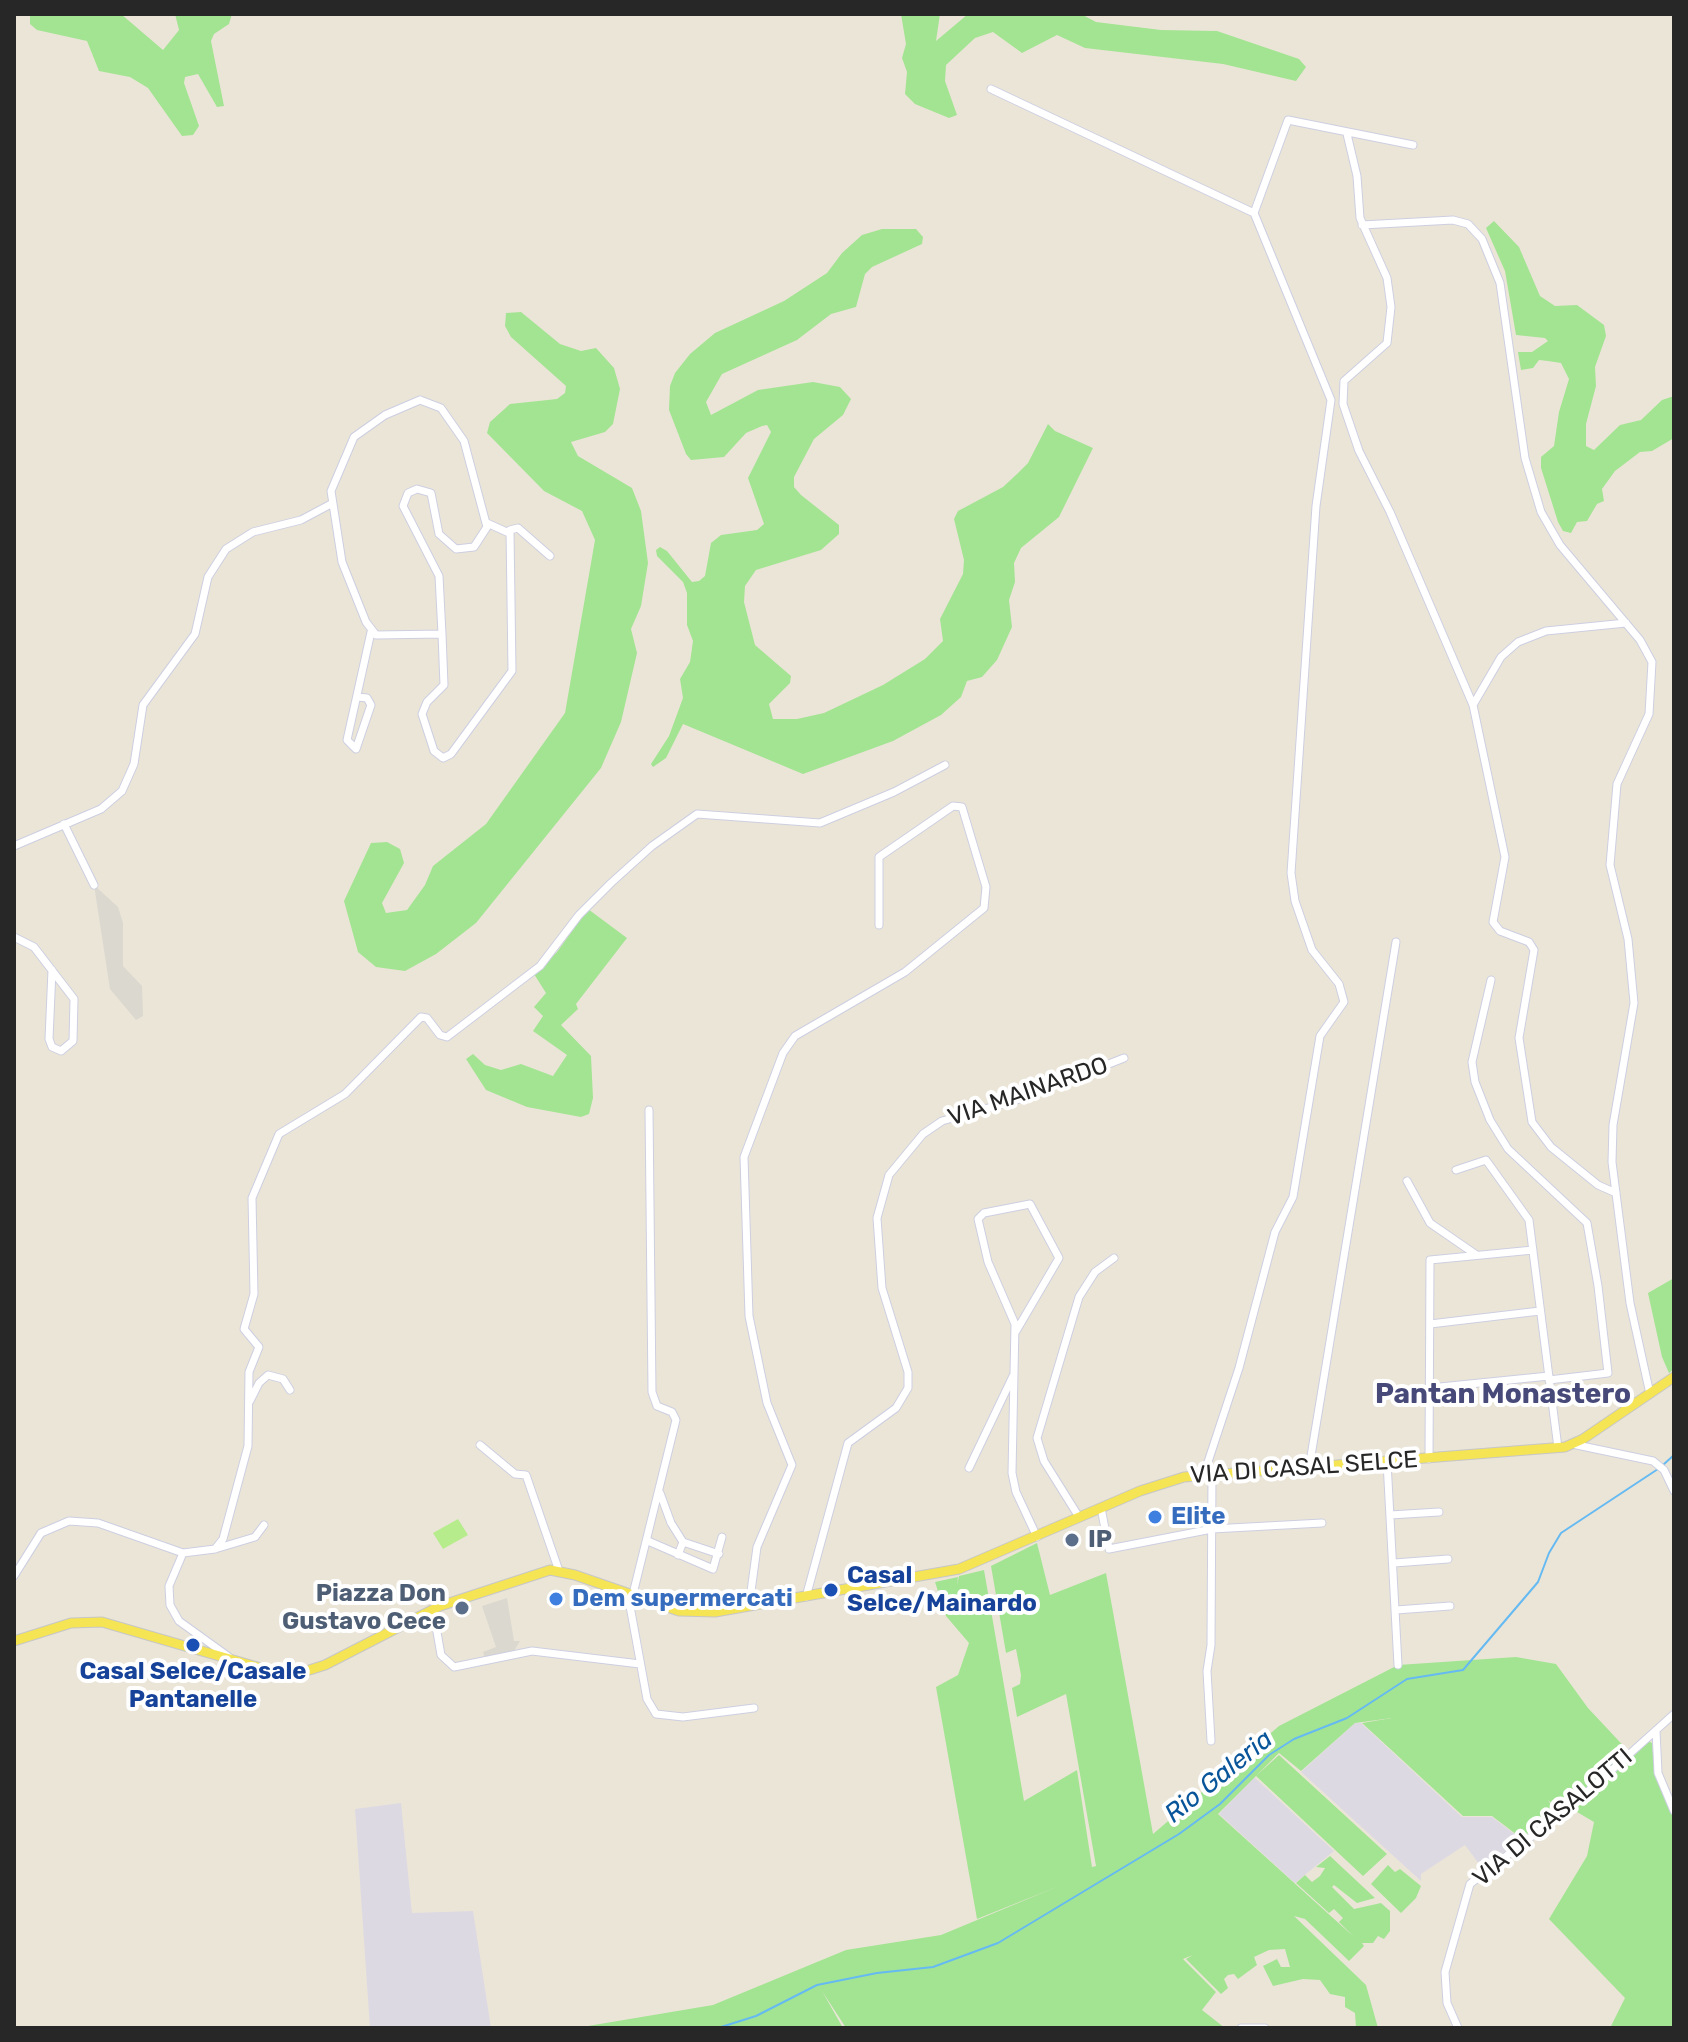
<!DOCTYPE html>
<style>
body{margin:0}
#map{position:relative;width:1688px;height:2042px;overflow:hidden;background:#ebe5d8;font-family:Rubik,sans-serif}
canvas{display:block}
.frame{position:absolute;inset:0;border:16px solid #272727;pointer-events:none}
</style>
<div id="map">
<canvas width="1688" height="2042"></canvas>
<div class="frame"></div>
</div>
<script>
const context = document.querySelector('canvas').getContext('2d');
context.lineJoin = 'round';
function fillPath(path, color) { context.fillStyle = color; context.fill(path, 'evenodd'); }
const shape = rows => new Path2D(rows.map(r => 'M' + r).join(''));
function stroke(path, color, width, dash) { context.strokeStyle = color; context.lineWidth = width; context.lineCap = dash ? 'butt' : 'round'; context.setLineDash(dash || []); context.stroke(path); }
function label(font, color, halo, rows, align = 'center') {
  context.font = font + ' Rubik,sans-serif'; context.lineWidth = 8; context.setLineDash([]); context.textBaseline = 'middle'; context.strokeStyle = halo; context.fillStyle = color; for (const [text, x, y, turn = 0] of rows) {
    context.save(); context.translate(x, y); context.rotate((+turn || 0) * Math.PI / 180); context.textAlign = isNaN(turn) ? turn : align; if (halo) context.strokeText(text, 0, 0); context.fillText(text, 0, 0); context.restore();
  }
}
fillPath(shape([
 [1355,1723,1361,1723,1462,1817,1492,1817,1521,1839,1482,1868,1465,1845,1421,1874,1421,1881,1301,1772],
 [1254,1777,1334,1851,1295,1883,1219,1814],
 [401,1803,412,1913,473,1911,491,2028,370,2028,355,1809]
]), '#ddd9e3');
fillPath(shape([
 [30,14,121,14,163,50,179,30,175,14,232,14,229,24,214,34,211,41,224,106,217,107,198,74,185,77,184,83,199,126,193,135,182,136,148,88,130,77,99,71,87,41,37,30,30,24],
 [901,14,940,14,936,41,968,14,1081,14,1096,22,1161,30,1217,31,1299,59,1306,67,1296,81,1223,64,1085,48,1057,35,1022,53,993,32,975,38,946,65,945,81,957,115,949,118,915,104,905,94,907,72,902,58,906,44],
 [1494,221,1519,247,1540,296,1555,306,1577,305,1604,325,1606,336,1595,367,1596,386,1586,424,1586,446,1594,450,1620,425,1641,420,1662,400,1674,396,1674,438,1652,451,1640,452,1615,471,1602,489,1604,501,1597,504,1587,521,1577,522,1571,533,1563,531,1558,522,1541,468,1541,457,1554,446,1559,412,1569,379,1561,363,1548,361,1539,360,1533,368,1521,370,1518,352,1532,352,1548,341,1545,338,1516,335,1505,271,1486,228],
 [882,229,916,229,923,237,922,244,872,267,865,274,856,307,831,314,797,340,722,374,706,402,711,415,758,390,813,382,840,387,851,399,843,415,814,439,794,477,794,487,801,495,839,525,839,534,821,550,756,570,745,586,744,602,755,645,791,676,790,683,769,704,773,719,797,719,824,713,883,685,925,659,943,641,940,619,963,574,964,560,954,519,958,511,1003,487,1017,474,1028,463,1048,424,1055,431,1093,448,1059,517,1021,548,1014,563,1015,582,1009,600,1012,627,997,660,982,677,967,681,961,697,941,715,893,741,803,774,683,724,666,758,653,767,651,764,669,736,683,698,680,679,690,662,693,641,687,625,687,593,683,582,657,556,656,550,660,547,667,551,692,582,699,581,705,576,711,543,721,535,757,530,764,524,748,478,771,432,767,425,762,426,746,433,724,457,691,460,686,454,669,410,670,386,675,373,690,354,715,333,784,301,827,273,842,253,862,235],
 [521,312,560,344,581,351,596,348,614,368,620,389,613,424,605,432,571,442,578,456,632,488,641,511,648,563,641,606,631,629,637,653,621,722,601,768,476,923,436,954,405,971,376,967,358,952,344,901,371,843,387,842,400,849,404,863,382,903,386,913,407,910,425,885,433,866,486,824,565,713,595,540,582,511,544,491,487,433,490,422,510,404,557,399,565,393,566,386,511,337,505,326,506,313],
 [588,909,627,938,576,1004,578,1009,561,1025,591,1056,593,1098,589,1114,581,1117,527,1107,486,1090,466,1059,473,1054,485,1065,501,1070,521,1064,553,1076,567,1055,533,1031,543,1016,534,1007,546,993,534,974,557,952],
 [1674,1278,1674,1369,1669,1373,1662,1357,1648,1293],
 [1037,1543,1050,1595,1106,1573,1153,1834,1279,1726,1398,1665,1516,1657,1556,1664,1588,1708,1632,1755,1648,1741,1652,1743,1655,1773,1674,1815,1674,2028,1610,2028,1625,1998,1549,1919,1587,1856,1594,1822,1577,1812,1561,1812,1548,1800,1554,1809,1551,1817,1521,1838,1492,1816,1463,1816,1362,1723,1392,1718,1355,1723,1301,1771,1279,1753,1218,1814,1354,1937,1339,1922,1343,1918,1334,1909,1329,1913,1296,1883,1305,1875,1312,1882,1320,1876,1325,1868,1316,1867,1330,1856,1375,1898,1357,1903,1334,1885,1332,1887,1354,1909,1381,1903,1390,1911,1390,1931,1384,1939,1378,1936,1373,1943,1362,1943,1364,1946,1349,1961,1305,1919,1294,1916,1366,1985,1378,2028,1356,2028,1355,2013,1345,2007,1345,1997,1330,1994,1320,1980,1303,1979,1273,1986,1263,1966,1277,1959,1281,1967,1290,1967,1285,1949,1269,1950,1254,1957,1257,1965,1238,1979,1234,1974,1228,1975,1224,1979,1228,1988,1221,1994,1186,1959,1193,1955,1183,1959,1216,1992,1202,2010,1225,2028,846,2028,822,1991,843,2028,576,2028,713,2005,846,1950,941,1935,1059,1886,977,1919,936,1687,958,1675,969,1643,946,1616,935,1582,958,1577,957,1585,959,1576,984,1570,1024,1801,1077,1770,1092,1867,1096,1866,1066,1694,1017,1717,1012,1688,1020,1684,1021,1675,1016,1649,1006,1653,991,1566],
 [1279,1755,1387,1854,1363,1876,1256,1776],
 [1388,1865,1395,1872,1400,1869,1421,1886,1416,1898,1401,1913,1371,1884]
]), '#a3e492');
fillPath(shape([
 [458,1519,468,1535,443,1549,433,1533]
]), '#b7ec8d');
fillPath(shape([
 [94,885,118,907,123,923,123,966,142,986,143,1016,136,1020,110,989],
 [507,1598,514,1641,520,1641,514,1651,485,1659,483,1652,496,1647,482,1606]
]), '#dbd8cf');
stroke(shape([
 [1663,1465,1674,1455],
 [718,2028,756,2016,817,1985,877,1973,933,1967,998,1943,1179,1834,1220,1804,1269,1755,1294,1739,1347,1718,1407,1679,1463,1670,1538,1582,1549,1553,1561,1533,1658,1469]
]), '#66baf2', 2);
const minor = shape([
 [991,89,1254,213,1331,400,1316,506,1291,873,1295,901,1312,950,1339,984,1344,1002,1320,1036,1293,1197,1275,1232,1239,1368,1204,1474],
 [1347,134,1357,176,1360,218,1387,278,1391,307,1387,343,1344,381,1343,404,1359,451,1390,512,1473,705,1505,857,1493,922,1500,931,1529,942,1534,950,1519,1038,1532,1122,1551,1147,1598,1185,1616,1193],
 [1254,213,1288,120,1413,145],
 [1362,225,1453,220,1468,224,1482,239,1500,283,1525,458,1541,512,1560,545,1640,640,1652,662,1649,714,1617,784,1610,865,1628,939,1634,1003,1613,1125,1612,1162,1630,1303,1650,1394],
 [420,400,441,408,464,441,487,527,474,547,456,549,439,534,431,493,417,489,408,493,403,506,439,576,442,634,376,635,366,622,342,562,331,491,354,437,385,415,420,400],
 [487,523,509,533],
 [442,634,444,685,427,702,422,714,434,751,443,758,451,754,512,671,510,530,518,528,550,556],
 [358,697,367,698,371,705,356,749,347,740,371,632],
 [1473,705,1501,657,1518,642,1546,631,1626,623],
 [64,824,94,885],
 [14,846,101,809,122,791,134,764,143,705,195,634,208,577,226,549,253,532,301,520,331,504],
 [14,937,34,947,74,999,73,1041,61,1051,52,1047,49,1039,52,970],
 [1491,980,1472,1062,1475,1082,1490,1120,1508,1149,1587,1223,1598,1286,1608,1373,1549,1380],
 [649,1110,652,1392,657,1406,672,1412,676,1420,630,1606,647,1699,656,1714,683,1717,754,1708],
 [1456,1170,1486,1160,1529,1220,1558,1448],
 [1407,1181,1430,1223,1475,1254],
 [1430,1324,1540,1311],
 [1015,1333,1059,1258,1030,1204,984,1213,978,1219,988,1262,1015,1324,1012,1473,1016,1492,1037,1537],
 [1430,1388,1549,1376],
 [250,1401,259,1383,268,1375,283,1379,290,1390],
 [1572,1444,1653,1461,1664,1470,1674,1491],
 [480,1445,515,1474,526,1475,559,1571],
 [1429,1459,1430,1260,1533,1250],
 [1387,1462,1398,1665],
 [969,1468,1013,1376],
 [1309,1468,1396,942],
 [660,1493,671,1523,683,1542,678,1555],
 [1101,1508,1109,1549,1212,1529,1322,1523],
 [1390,1515,1439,1512],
 [1079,1517,1044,1461,1037,1438,1079,1297,1095,1272,1114,1258],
 [648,1541,713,1569,722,1537],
 [683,1542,719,1554],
 [215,1549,255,1537,264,1525],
 [1394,1563,1448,1559],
 [14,1576,41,1533,69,1521,98,1523,183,1553],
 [806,1597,848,1443,896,1408,908,1388,908,1372,882,1288,877,1218,889,1175,923,1134,942,1121,1020,1099,1124,1058],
 [749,1606,757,1547,792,1465,767,1403,749,1316,744,1157,783,1053,795,1036,905,972,984,908,986,887,962,807,953,806,879,857,879,925],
 [433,1609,441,1655,454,1667,532,1651,640,1664],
 [1396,1610,1450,1606],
 [229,1657,179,1621,170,1605,169,1586,183,1553,215,1549,223,1539,248,1446,249,1372,259,1347,244,1329,254,1294,252,1198,279,1134,345,1094,421,1017,427,1018,440,1035,447,1037,540,966,579,915,611,883,652,846,697,814,820,823,894,792,945,765],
 [1656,1731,1658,1773,1674,1811],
 [1211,1741,1207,1671,1211,1645,1212,1474],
 [1241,2028,1265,2028],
 [1458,2028,1447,2003,1445,1972,1470,1884,1575,1803,1674,1714]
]);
const major = shape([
 [14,1641,71,1623,102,1622,271,1671,300,1673,325,1665,440,1606,550,1570,575,1575,679,1611,715,1612,959,1569,1140,1491,1184,1477,1565,1447,1583,1439,1674,1377]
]);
stroke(minor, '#cdcfe1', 9);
stroke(major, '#c7c7c7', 11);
stroke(minor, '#fff', 7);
stroke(major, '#f5e453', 9);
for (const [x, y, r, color] of [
 [1155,1517,8,"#3f7fe0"],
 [1072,1540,8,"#5c6f8a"],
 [831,1590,8,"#1a4fb4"],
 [556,1599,8,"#3f7fe0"],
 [462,1608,8,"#5c6f8a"],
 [193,1645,8,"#1a4fb4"]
]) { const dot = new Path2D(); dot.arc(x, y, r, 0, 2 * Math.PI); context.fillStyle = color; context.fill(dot); stroke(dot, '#fff', 3); }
label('24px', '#272727', '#fff', [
 ["VIA MAINARDO",1028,1092,-19],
 ["VIA DI CASAL SELCE",1304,1468,-4],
 ["VIA DI CASALOTTI",1553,1818,-40]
]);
label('bold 24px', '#366cbe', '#fff', [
 ["Elite",1171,1517],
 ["Dem supermercati",572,1599]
], 'left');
label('bold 24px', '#4e5e75', '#fff', [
 ["IP",1088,1540],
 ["Piazza Don",446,1594,"right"],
 ["Gustavo Cece",446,1622,"right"]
], 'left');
label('bold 24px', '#164399', '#fff', [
 ["Casal",847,1576],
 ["Selce/Mainardo",847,1604],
 ["Casal Selce/Casale",193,1672,"center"],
 ["Pantanelle",193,1700,"center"]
], 'left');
label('italic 26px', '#09559a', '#fff', [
 ["Rio Galeria",1219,1777,-39]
]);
label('bold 28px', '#474979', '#fff', [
 ["Pantan Monastero",1503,1395]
]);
</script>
